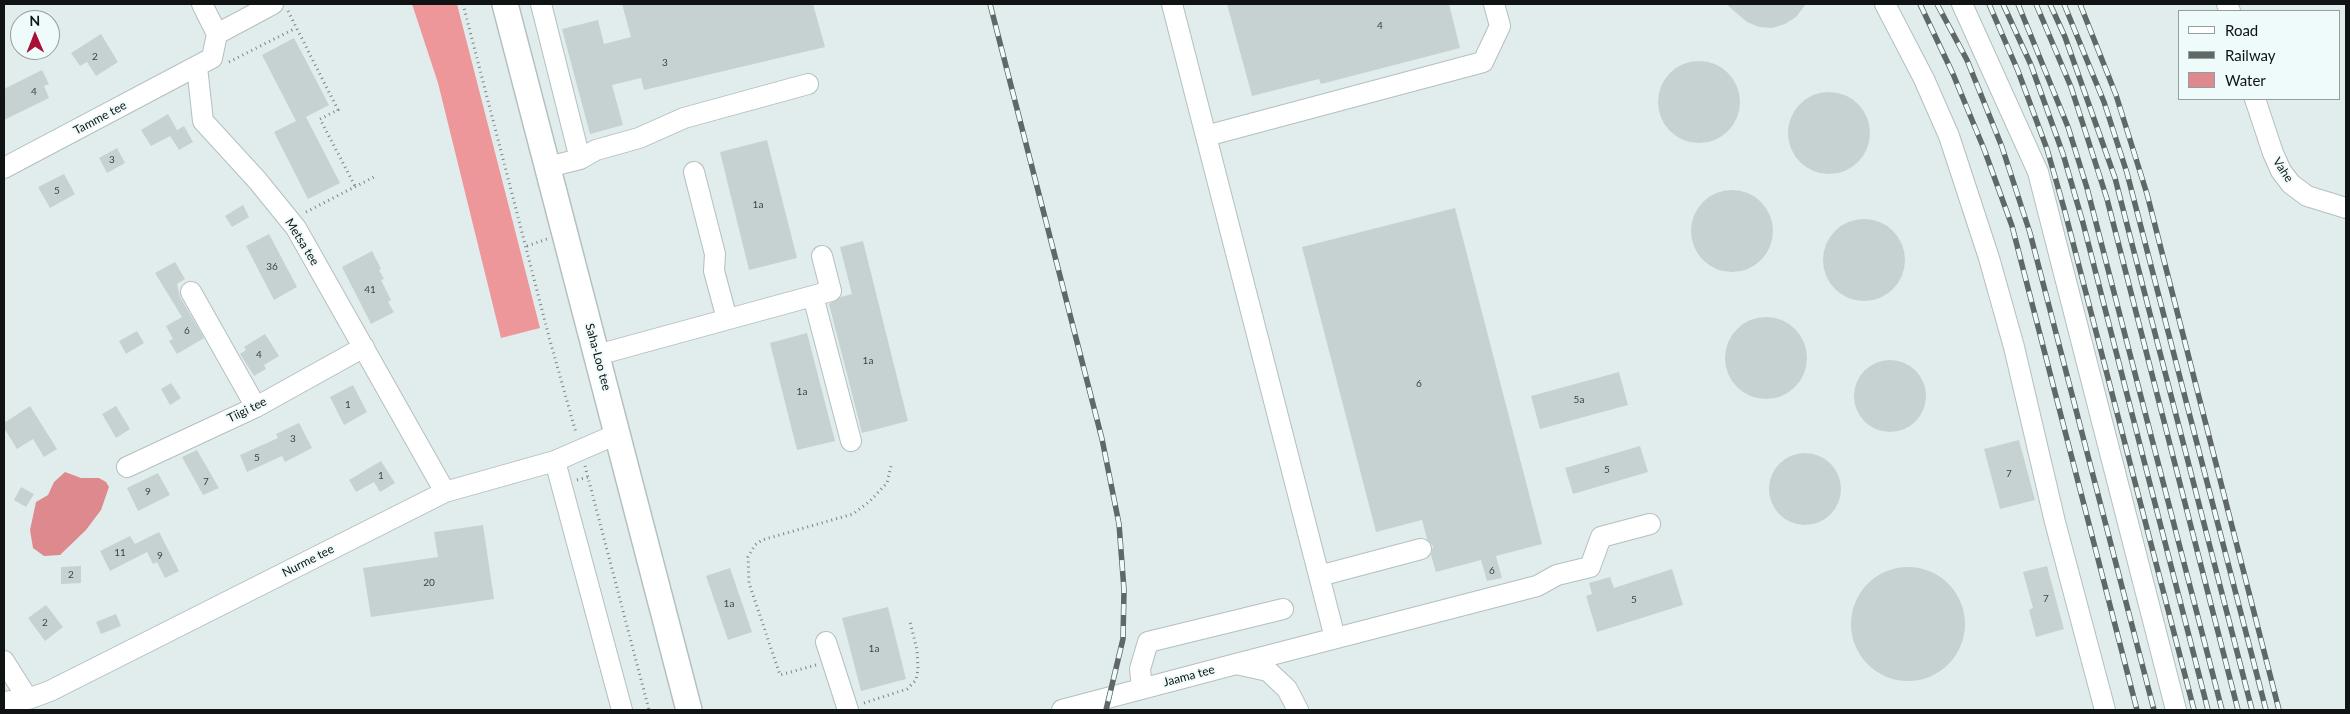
<!DOCTYPE html>
<style>
body{margin:0}
#map{position:relative;width:2350px;height:714px;overflow:hidden;background:#e1eded;font-family:Lato,sans-serif}
canvas{display:block}
.frame{position:absolute;inset:0;border:5px solid #0f1313;pointer-events:none}
.legend{position:absolute;left:2178px;top:10px;width:162px;height:90px;box-sizing:border-box;background:#effafa;border:1px solid #959e9e;margin:0;padding:6px 9px;list-style:none;font-size:15px;color:#0f1313}
.legend li{display:flex;align-items:center;gap:10px;height:25px}
.legend b{width:25px;border:1px solid #959e9e}
.north{position:absolute;left:10px;top:10px;width:50px;height:50px;box-sizing:border-box;background:#effafa;border:1px solid #959e9e;border-radius:50%;rotate:359deg;font-size:14px;font-weight:700;line-height:20px;text-align:center;color:#0f1313}
.north::after{content:'';display:block;margin:auto;width:18px;height:22px;background:#a81036;clip-path:polygon(50% 0,100% 100%,50% 72%,0 100%)}
</style>
<div id="map">
<canvas width="2350" height="714"></canvas>
<div class="frame"></div>
<ul class="legend">
<li><b style="height:6px;background:#fff"></b>Road</li>
<li><b style="height:6px;background:#606767"></b>Railway</li>
<li><b style="height:14px;background:#de898e"></b>Water</li>
</ul>
<div class="north">N</div>
</div>
<script>
const context = document.querySelector('canvas').getContext('2d');
context.lineJoin = 'round';
function fillPath(path, color) { context.fillStyle = color; context.fill(path, 'evenodd'); }
const shape = rows => new Path2D(rows.map(r => 'M' + r).join(''));
function stroke(path, color, width, dash) { context.strokeStyle = color; context.lineWidth = width; context.lineCap = dash ? 'butt' : 'round'; context.setLineDash(dash || []); context.stroke(path); }
function label(font, color, halo, rows, align = 'center') {
  context.font = font + ' Lato,sans-serif'; context.lineWidth = 4; context.setLineDash([]); context.textBaseline = 'middle'; context.strokeStyle = halo; context.fillStyle = color; for (const [text, x, y, turn = 0] of rows) {
    context.save(); context.translate(x, y); context.rotate((+turn || 0) * Math.PI / 180); context.textAlign = isNaN(turn) ? turn : align; if (halo) context.strokeText(text, 0, 0); context.fillText(text, 0, 0); context.restore();
  }
}
fillPath(shape([
 [412,4,457,4,540,328,501,338,438,83]
]), '#ed979b');
fillPath(shape([
 [65,472,81,478,99,478,106,482,109,487,101,510,86,530,60,555,44,556,33,548,30,530,36,502,48,495,54,482]
]), '#de898e');
fillPath(shape([
 [622,4,813,4,825,47,644,90,641,78,612,85,623,125,590,134,562,29,598,20,604,44,631,37],
 [1227,4,1449,4,1460,48,1321,84,1319,79,1252,96],
 [1726,4,1806,4,1796,17,1785,24,1772,28,1759,27,1747,22],
 [101,34,118,62,96,76,87,62,80,66,71,53],
 [294,38,329,105,306,117,340,183,308,199,274,132,296,121,262,55],
 '1658 102a41 41 0 1 1 82 0a41 41 0 1 1-82 0Z',
 [42,70,49,84,44,86,49,98,4,120,4,89],
 '1788 133a41 41 0 1 1 82 0a41 41 0 1 1-82 0Z',
 [168,114,177,130,184,126,193,142,179,150,170,136,151,146,141,130],
 [767,140,797,258,749,270,720,152],
 [117,148,125,163,107,173,99,158],
 [64,174,75,194,50,208,38,187],
 '1691 231a41 41 0 1 1 82 0a41 41 0 1 1-82 0Z',
 [243,205,249,217,232,227,225,216],
 [1455,208,1542,544,1496,556,1502,578,1487,581,1481,560,1436,572,1431,555,1433,546,1427,539,1422,520,1376,532,1302,247],
 '1823 260a41 41 0 1 1 82 0a41 41 0 1 1-82 0Z',
 [269,234,297,287,274,300,246,246],
 [863,241,908,421,862,433,829,304,841,297,852,294,840,247],
 [372,251,381,269,379,270,384,279,381,280,391,300,388,302,394,312,371,324,342,267],
 [175,262,185,279,177,284,180,297,204,338,177,354,169,341,173,339,166,326,182,317,155,273],
 '1725 358a41 41 0 1 1 82 0a41 41 0 1 1-82 0Z',
 [137,331,144,343,126,354,119,341],
 [807,333,835,441,797,450,770,343],
 [265,334,279,356,264,365,266,369,254,376,240,354,246,350,244,347],
 '1854 396a36 36 0 1 1 72 0a36 36 0 1 1-72 0Z',
 [1619,372,1628,405,1540,429,1531,396],
 [171,383,181,398,170,405,161,389],
 [353,385,367,412,344,425,330,397],
 [30,406,57,449,44,457,33,439,17,449,4,428,4,423],
 [116,406,130,429,116,438,102,414],
 [299,423,312,448,285,462,282,456,247,472,240,455,278,438,276,434],
 [2019,440,2035,500,2000,509,1984,449],
 [1640,446,1648,472,1573,494,1565,468],
 [197,450,219,488,203,495,182,457],
 '1769 489a36 36 0 1 1 72 0a36 36 0 1 1-72 0Z',
 [381,461,395,483,380,492,374,482,356,492,349,480],
 [158,473,170,495,138,511,127,488],
 [21,487,34,494,26,507,14,500],
 [483,525,494,599,371,617,363,568,438,557,434,532],
 [159,532,179,571,165,578,157,562,153,564,147,552,110,571,100,551,130,536,135,544],
 [81,566,81,583,61,584,61,567],
 [2047,566,2064,629,2036,637,2029,610,2033,608,2023,572],
 '1851 624a57 57 0 1 1 114 0a57 57 0 1 1-114 0Z',
 [730,568,752,632,728,640,706,576],
 [1672,569,1683,605,1597,632,1586,596,1592,594,1589,583,1610,577,1614,588],
 [46,605,63,627,45,641,28,618],
 [888,607,906,679,861,691,842,618],
 [116,614,121,626,101,634,96,622]
]), '#c6d2d1');
const minor = shape([
 [541,4,580,159,548,167],
 [1172,4,1335,638],
 [1885,4,1924,79,1949,136,1989,258,2014,347,2055,522,2105,710],
 [1962,4,2038,172,2176,710],
 [2227,4,2230,11],
 [217,34,273,4],
 [197,67,203,121,257,180,296,228,445,492],
 [2255,99,2273,153,2281,171,2291,184,2307,196,2346,208],
 [1206,136,1483,62,1500,26,1494,4],
 [580,159,596,150,639,138,684,118,808,84],
 [4,168,212,58,217,34,202,4],
 [694,172,715,254,714,271,727,319],
 [191,292,256,407],
 [813,296,851,441],
 [597,355,831,291,822,256],
 [555,461,622,710],
 [127,467,256,407,364,347],
 [1319,576,1421,549],
 [826,642,848,710],
 [4,661,28,699],
 [1236,664,1537,586,1557,575,1590,567,1601,537,1650,524],
 [1142,689,1140,669,1148,642,1283,609],
 [4,702,28,699,50,691,445,492,555,461,617,434],
 [1062,710,1236,664,1268,671,1287,689,1298,710]
]);
const major = shape([
 [505,4,689,710]
]);
stroke(minor, '#b4bfbf', 22);
stroke(major, '#b4bfbf', 28);
stroke(shape([
 [463,4,549,337,576,433],
 [288,11,338,110,320,119,355,186],
 [229,62,296,28],
 [306,212,374,177],
 [527,246,547,239],
 [585,466,649,710],
 [577,480,588,477],
 [816,665,780,675,749,583,748,557,755,545,762,540,853,514,870,501,887,483,891,466],
 [864,703,907,689,916,680,918,669,917,650,910,622]
]), '#7b8383', 3, [1, 4]);
stroke(minor, '#fff', 20);
stroke(major, '#fff', 25);
const rail = shape([
 [990,4,1102,439,1119,524,1124,590,1123,639,1106,710],
 [1920,4,1953,74,1984,149,2012,226,2137,710],
 [1937,4,1967,60,2002,147,2030,233,2154,710],
 [1989,4,2018,71,2047,149,2065,212,2194,710],
 [2003,4,2031,65,2063,154,2083,223,2208,710],
 [2018,4,2068,127,2087,188,2222,710],
 [2036,4,2071,87,2107,199,2238,710],
 [2050,4,2065,37,2115,178,2252,710],
 [2064,4,2104,102,2127,173,2266,710],
 [2080,4,2116,95,2147,194,2279,710]
]);
stroke(rail, '#606767', 5.5);
stroke(rail, '#effafa', 4, [11]);
label('10px', '#3d4342', null, [
 ["4",1380,26],
 ["2",95,57],
 ["3",665,63],
 ["4",34,92],
 ["3",112,160],
 ["5",57,191],
 ["1a",758,205],
 ["36",272,267],
 ["41",370,290],
 ["6",187,331],
 ["4",259,355],
 ["1a",868,361],
 ["6",1419,384],
 ["1a",802,392],
 ["5a",1579,400],
 ["1",348,405],
 ["3",293,439],
 ["5",257,458],
 ["5",1607,470],
 ["7",2009,474],
 ["1",381,476],
 ["7",206,482],
 ["9",148,492],
 ["11",120,553],
 ["9",160,556],
 ["6",1492,571],
 ["2",71,575],
 ["20",429,583],
 ["7",2046,599],
 ["5",1634,600],
 ["1a",729,604],
 ["2",45,623],
 ["1a",874,649]
]);
label('12px', '#0f1313', '#effafa', [
 ["Tamme tee",100,118,-28],
 ["Vahe",2283,170,57],
 ["Metsa tee",302,242,58],
 ["Saha-Loo tee",598,357,75],
 ["Tiigi tee",247,410,-26],
 ["Nurme tee",308,561,-27],
 ["Jaama tee",1189,676,-15]
]);
</script>
